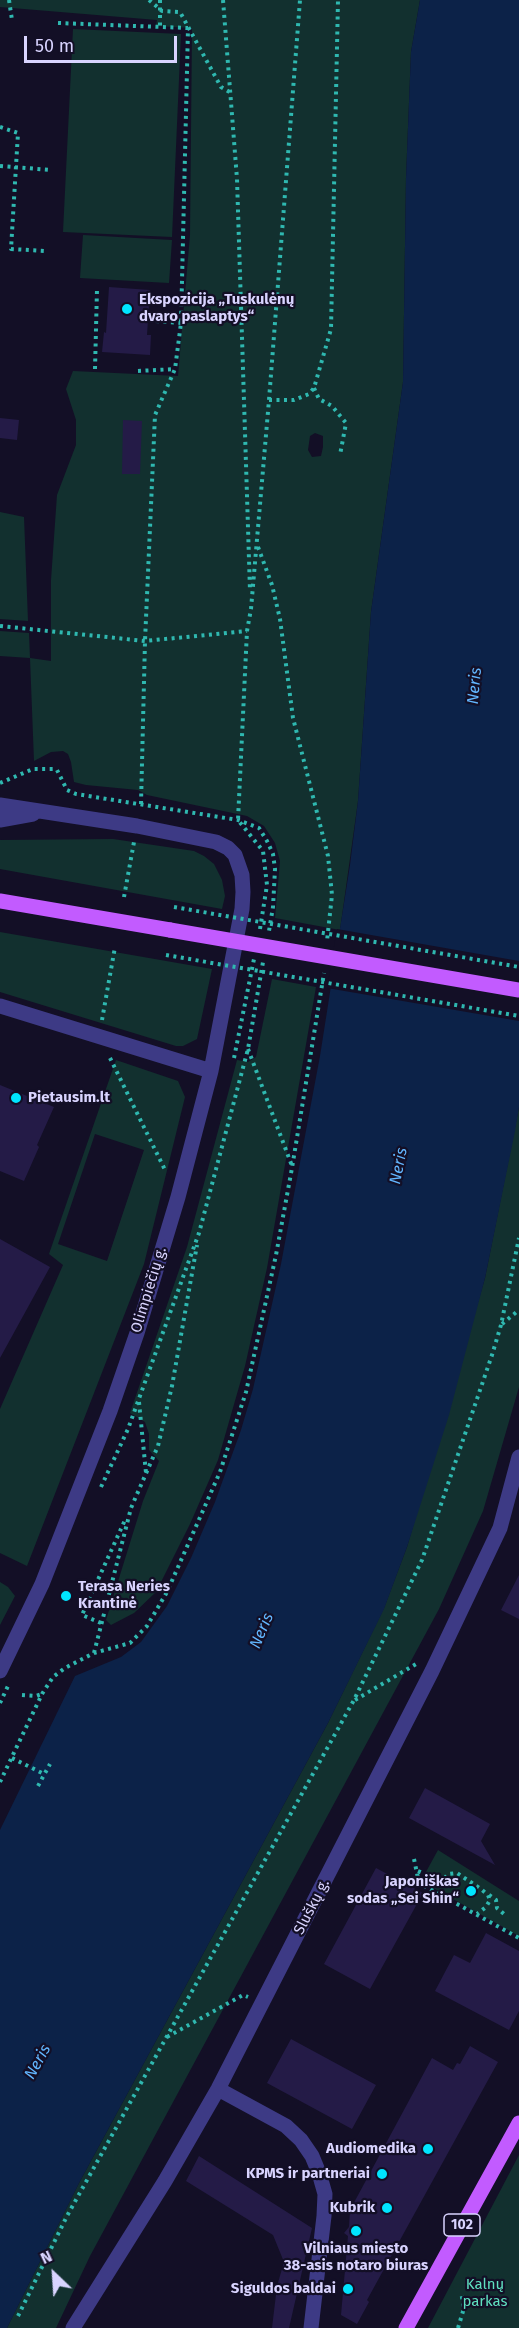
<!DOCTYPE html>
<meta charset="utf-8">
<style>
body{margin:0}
#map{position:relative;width:519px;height:2328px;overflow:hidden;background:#130f26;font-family:"Fira Sans",sans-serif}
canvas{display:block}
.north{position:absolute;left:24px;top:2244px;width:60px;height:60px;-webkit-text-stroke:4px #130f26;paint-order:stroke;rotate:335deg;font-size:16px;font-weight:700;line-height:24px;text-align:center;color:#d9d4ff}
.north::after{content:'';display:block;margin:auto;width:21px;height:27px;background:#d9d4ff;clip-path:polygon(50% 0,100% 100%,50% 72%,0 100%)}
.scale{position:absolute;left:24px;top:36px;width:153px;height:27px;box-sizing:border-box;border:3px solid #d9d4ff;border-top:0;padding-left:8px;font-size:18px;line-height:21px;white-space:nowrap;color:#d9d4ff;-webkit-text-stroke:4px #130f26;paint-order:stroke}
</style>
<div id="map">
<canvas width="519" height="2328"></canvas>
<div class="north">N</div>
<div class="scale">50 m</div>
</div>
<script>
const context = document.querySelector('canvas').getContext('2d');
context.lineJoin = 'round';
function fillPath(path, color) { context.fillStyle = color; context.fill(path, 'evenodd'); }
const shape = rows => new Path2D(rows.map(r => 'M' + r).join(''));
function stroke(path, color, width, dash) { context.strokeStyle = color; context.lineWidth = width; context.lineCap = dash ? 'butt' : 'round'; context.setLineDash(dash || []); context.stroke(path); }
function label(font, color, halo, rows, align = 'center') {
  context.font = font + ' "Fira Sans",sans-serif'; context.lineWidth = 4.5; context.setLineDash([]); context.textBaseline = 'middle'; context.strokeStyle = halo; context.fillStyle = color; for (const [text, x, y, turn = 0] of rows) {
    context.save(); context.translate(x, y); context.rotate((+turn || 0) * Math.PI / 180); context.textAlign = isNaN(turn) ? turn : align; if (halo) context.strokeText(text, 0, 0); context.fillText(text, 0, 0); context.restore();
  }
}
fillPath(shape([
 [0,0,420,0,411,52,406,178,403,382,371,612,358,801,340,930,275,918,280,861,275,843,264,826,247,816,147,795,138,790,86,785,74,782,71,762,68,754,63,751,51,752,34,761,30,658,0,656,0,631,29,633,30,658,51,661,51,580,57,495,76,445,76,420,66,389,73,371,178,376,190,235,192,28,156,26,157,20,0,7],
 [315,433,323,436,323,447,321,456,312,457,308,450,310,436],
 [73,29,181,34,172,237,63,232],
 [83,235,172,240,169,283,80,278],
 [0,512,24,517,28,621,0,619],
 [113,839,194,851,204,856,214,864,222,880,225,896,222,909,0,869,0,840],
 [0,932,212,969,197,1039,183,1046,176,1046,0,992],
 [272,979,316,987,267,1268,245,1366,218,1460,190,1524,156,1592,134,1613,111,1625,106,1620,143,1501,159,1461,149,1450,149,1434,145,1422,130,1413,187,1247,237,1060,248,1062,256,1057],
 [116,1060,178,1081,185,1097,144,1264,27,1566,0,1553,0,1409,63,1265,49,1254],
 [95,1134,144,1150,107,1261,58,1244],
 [519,1107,519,1387,483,1511,439,1609,90,2256,56,2328,7,2328,79,2183,328,1723,384,1608,407,1547,485,1278],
 [0,1582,8,1587,15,1596,0,1625],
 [438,1850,519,1901,519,1936,421,1881],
 [519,2155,519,2328,428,2328]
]), '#12302f');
fillPath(shape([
 [420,0,519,0,519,1107,515,1131,485,1278,449,1415,407,1547,384,1609,328,1723,79,2183,7,2328,0,2328,0,1830,75,1676,121,1657,141,1642,167,1606,191,1558,215,1502,241,1430,253,1389,281,1264,320,1056,350,865,358,801,371,612,403,382,406,178,411,52]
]), '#0c2248');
fillPath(shape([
 [337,929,519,961,519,1021,327,988]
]), '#130f26');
fillPath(shape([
 [109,287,150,290,147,335,151,335,150,355,102,352,104,332,106,333],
 [0,418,19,420,17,440,0,438],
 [123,420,142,421,140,474,122,474],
 [0,1085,54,1107,37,1145,39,1147,24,1181,0,1171],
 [0,1239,50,1267,0,1358],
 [519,1575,519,1619,501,1610],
 [425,1788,490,1824,481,1841,495,1865,409,1818],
 [376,1868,423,1893,370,1989,324,1964],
 [486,1933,519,1951,519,2011,509,2030,435,1991,454,1955,470,1963],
 [291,2039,376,2085,352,2129,267,2083],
 [470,2046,498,2062,367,2300,369,2302,357,2324,341,2315,348,2236,344,2233,349,2227,350,2210,432,2058,453,2070,457,2063,460,2064],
 [199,2156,312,2228,289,2328,272,2328,277,2286,284,2262,273,2235,186,2181]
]), '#241b47');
stroke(shape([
 [9,0,12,20],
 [149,0,162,11,180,12,221,87,231,93],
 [160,0,160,27],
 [223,0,237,179,250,591],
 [58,23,188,28],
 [0,127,18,133,11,249,45,251],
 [0,166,51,170],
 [156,321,181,323],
 [95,369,97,289],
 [138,371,175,369],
 [314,388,319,399,332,406,346,423,340,455],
 [269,400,294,400,309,394,314,388,331,329,338,0],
 [258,547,272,585,280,619,293,718,328,856,332,895,327,941],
 [0,626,145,641,247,631],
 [0,783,33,769,53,769,57,770,67,790,76,794,238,820,259,828,267,841,273,854,275,869,273,907,269,931],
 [141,804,145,641,155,415,175,369,181,323,188,28],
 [124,897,134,842],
 [260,929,267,885,263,851,238,820,247,631,251,609,269,400,300,0],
 [102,1020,115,947],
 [248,1049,292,1166],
 [110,1058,166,1172],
 [234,1058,254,959],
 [502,1324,519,1310],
 [139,1402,146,1473],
 [101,1487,128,1429,199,1233,248,1049,263,962],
 [101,1623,82,1615,125,1520],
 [94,1653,131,1508,158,1446,172,1386,197,1245],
 [22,1695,36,1696,42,1694],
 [355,1700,416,1664],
 [0,1703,8,1686],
 [12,1758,44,1774],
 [0,1782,42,1694,53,1677,65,1668,94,1653,130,1643,147,1626,167,1592,220,1472,246,1392,276,1255,292,1168,324,973],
 [38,1786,50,1764],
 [414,1859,419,1883,519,1938],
 [418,1871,442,1881,448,1874,457,1873,481,1889,488,1895,490,1900,486,1907,477,1914],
 [489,1895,496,1900,497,1908,504,1914],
 [167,2037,243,1995,248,1997],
 [18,2316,67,2216,354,1700,422,1560,492,1355,501,1325,519,1238],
 [458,2328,464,2308,461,2292]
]), '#2fb8b0', 4, [3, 4.5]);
stroke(shape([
 [218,2089,286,2126,301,2140,312,2156,319,2173,325,2194,324,2216,311,2328],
 [73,2328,165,2181,218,2089,261,2005,432,1671,500,1528,519,1457]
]), '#3d3a85', 15);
stroke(shape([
 [0,805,137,826,216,842,228,848,235,855,242,875,243,892,242,909,211,1071,178,1197,137,1333,110,1411,42,1584,0,1671],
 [0,820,33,814],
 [0,1006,211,1071]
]), '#3d3a85', 15);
stroke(shape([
 [0,901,170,930],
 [406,2328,519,2123]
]), '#c25bff', 15);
stroke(shape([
 [174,907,519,967],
 [166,955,519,1016]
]), '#2fb8b0', 4, [3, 4.5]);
stroke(shape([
 [170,930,519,990]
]), '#c25bff', 15);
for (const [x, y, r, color] of [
 [127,309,6,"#00e5ff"],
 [16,1098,6,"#00e5ff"],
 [66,1596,6,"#00e5ff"],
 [471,1891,6,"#00e5ff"],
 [428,2149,6,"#00e5ff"],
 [382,2174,6,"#00e5ff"],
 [387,2208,6,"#00e5ff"],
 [356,2231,6,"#00e5ff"],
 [348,2289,6,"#00e5ff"]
]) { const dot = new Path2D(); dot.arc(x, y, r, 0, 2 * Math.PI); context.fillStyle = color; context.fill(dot); stroke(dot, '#130f26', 2); }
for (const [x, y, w] of [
 [462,2225,36]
]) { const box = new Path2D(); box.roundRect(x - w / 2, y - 11, w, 22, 4.5); context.fillStyle = '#130f26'; context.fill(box); stroke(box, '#d9d4ff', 1.5); }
label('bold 14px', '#d9d4ff', null, [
 ["102",462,2225]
]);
label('bold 15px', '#d9d4ff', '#130f26', [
 ["Ekspozicija „Tuskulėnų",139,300,"left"],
 ["dvaro paslaptys“",139,317,"left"],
 ["Pietausim.lt",28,1098,"left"],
 ["Terasa Neries",78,1587,"left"],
 ["Krantinė",78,1604,"left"],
 ["Japoniškas",459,1882],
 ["sodas „Sei Shin“",459,1899],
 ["Audiomedika",416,2149],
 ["KPMS ir partneriai",370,2174],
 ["Kubrik",375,2208],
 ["Vilniaus miesto",356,2249,"center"],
 ["38-asis notaro biuras",356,2266,"center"],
 ["Siguldos baldai",336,2289]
], 'right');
label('15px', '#d9d4ff', '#130f26', [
 ["Olimpiečių g.",149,1290,-73],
 ["Sluškų g.",312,1907,-63]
]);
label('15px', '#5fe0c0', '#130f26', [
 ["Kalnų",485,2285],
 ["parkas",485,2302]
]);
label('italic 16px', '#62b6ff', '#130f26', [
 ["Neris",475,686,-85],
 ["Neris",399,1166,-79],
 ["Neris",262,1631,-67],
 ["Neris",38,2062,-61]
]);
</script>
